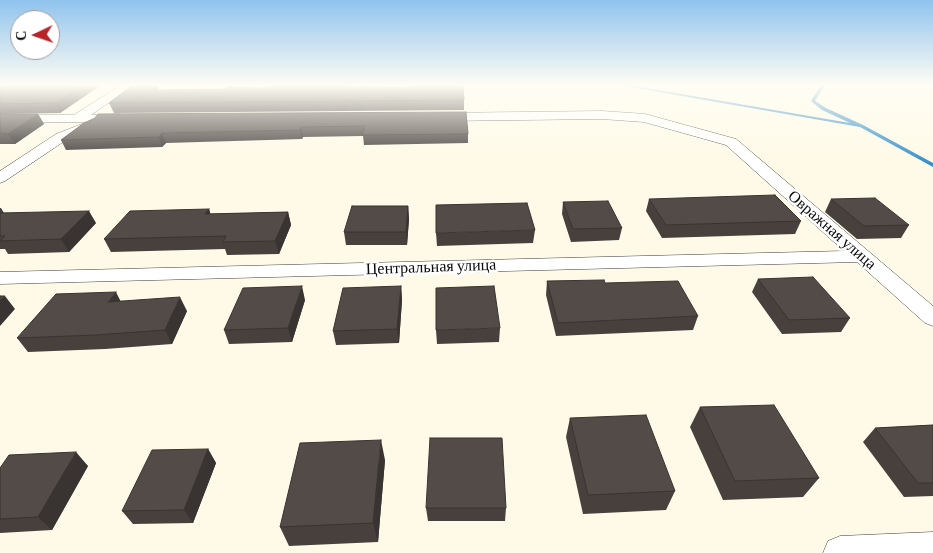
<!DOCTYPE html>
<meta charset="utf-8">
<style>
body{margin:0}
#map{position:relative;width:933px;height:553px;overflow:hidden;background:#fffae7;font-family:"Crimson Pro",serif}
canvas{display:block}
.north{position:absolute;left:10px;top:10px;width:50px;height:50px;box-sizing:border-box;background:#fff;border:1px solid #9d9d9d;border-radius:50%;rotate:267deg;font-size:14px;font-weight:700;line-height:20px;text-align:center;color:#0a0a0a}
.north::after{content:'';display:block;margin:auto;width:18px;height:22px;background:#b7252b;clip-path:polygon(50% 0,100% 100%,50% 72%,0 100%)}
</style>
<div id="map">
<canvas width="933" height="553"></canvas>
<div class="north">С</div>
</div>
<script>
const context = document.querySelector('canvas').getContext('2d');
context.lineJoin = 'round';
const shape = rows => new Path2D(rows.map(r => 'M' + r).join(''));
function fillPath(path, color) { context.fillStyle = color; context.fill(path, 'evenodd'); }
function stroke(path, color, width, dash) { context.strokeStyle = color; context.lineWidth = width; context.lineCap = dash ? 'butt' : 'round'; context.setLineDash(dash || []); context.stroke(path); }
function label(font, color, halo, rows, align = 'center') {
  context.font = font + ' "Crimson Pro",serif'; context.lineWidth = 5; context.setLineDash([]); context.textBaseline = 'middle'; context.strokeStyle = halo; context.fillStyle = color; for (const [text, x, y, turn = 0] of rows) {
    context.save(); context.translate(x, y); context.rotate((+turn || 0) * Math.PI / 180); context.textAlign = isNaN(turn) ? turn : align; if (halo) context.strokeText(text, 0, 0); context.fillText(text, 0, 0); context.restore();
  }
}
fillPath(shape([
 [619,85,629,85,850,123,822,110,811,101,821,85,825,85,815,101,826,108,863,125,933,163,933,167,860,127,619,85]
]), '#358fcb');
const street = shape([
 [121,85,134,85,91,115,120,114,126,118,124,121,98,122,99,124,97,127,66,140,5,181,0,183,0,171,56,134,87,122,0,123,0,115,74,115,121,85],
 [602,111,645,114,736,139,933,306,933,326,925,323,857,262,0,284,0,272,844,251,726,145,644,122,602,119,439,121,433,117,439,113,602,111],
 [933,532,933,553,823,553,828,541,840,536,933,532]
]);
stroke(street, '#3d3d3d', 1);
fillPath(street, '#fff');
fillPath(shape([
 [0,85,101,85,60,113,0,114],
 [129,85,158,85,158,90,464,100,464,110,114,113,109,103,130,87],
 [466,112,468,134,468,143,364,145,363,136,303,137,302,139,166,143,162,147,66,150,61,140],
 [0,114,38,114,44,124,15,144,0,144],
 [649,199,801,221,795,234,662,238,646,211],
 [831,199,909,225,901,238,857,239,825,212],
 [563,202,622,228,619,240,571,242,562,214],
 [408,206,409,219,407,245,346,245,344,232],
 [0,208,1,208,4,213,96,223,69,252,8,254,5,249,0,249],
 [209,209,210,214,288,212,291,225,279,254,227,255,225,249,111,252,104,239],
 [535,230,533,243,437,246,436,233],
 [758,279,850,318,841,332,782,334,752,292],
 [547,281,605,283,698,316,693,330,556,336,546,295],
 [401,286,402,300,399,343,336,345,333,331],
 [305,300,292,342,229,344,224,330],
 [121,301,187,311,172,344,105,349,28,352,17,338],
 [500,328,499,342,437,344,436,330],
 [700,407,819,478,803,497,723,500,690,427],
 [570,418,675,491,666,510,583,514,566,437],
 [933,425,933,496,904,497,863,442,875,428],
 [208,449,216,463,193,523,133,524,122,511],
 [385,460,378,542,289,546,280,527],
 [88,466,52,530,0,533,0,468],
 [426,508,506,508,505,521,428,521]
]), '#47403d');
fillPath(shape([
 [83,85,101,85,60,113,55,103],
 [154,85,158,85,158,99,154,90],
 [38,114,44,124,15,144,8,134],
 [301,127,303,137,302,139,300,130],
 [162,133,166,143,162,147,159,137],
 [408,206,409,219,407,245,406,232],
 [209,209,213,222,205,214],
 [89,211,96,223,69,252,61,239],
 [288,212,291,225,279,254,275,241],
 [302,286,305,300,292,342,288,328],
 [401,286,402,300,399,343,397,329],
 [116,292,123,306,108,302],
 [5,296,15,309,0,326,0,301],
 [180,297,187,311,172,344,165,330],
 [381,440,385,460,378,542,373,523],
 [208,449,216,463,193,523,184,510],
 [76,452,88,466,52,530,38,517]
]), '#393432');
const building = shape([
 [0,85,83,85,55,103,0,104,0,85],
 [131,85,154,85,154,90,225,89,227,87,264,88,267,85,326,85,409,88,409,85,463,85,464,100,109,103,132,86,131,85],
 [466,112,468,134,362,135,365,126,301,127,300,130,162,133,159,137,61,140,84,123,95,118,98,114,466,112],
 [0,114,38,114,8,134,0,133,0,114],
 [775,195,801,221,666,225,649,199,775,195],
 [875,198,909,225,864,226,831,199,875,198],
 [608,201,622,228,573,229,563,202,608,201],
 [527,203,535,230,436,233,436,205,527,203],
 [352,206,408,206,406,232,344,232,352,206],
 [209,209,205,214,288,212,275,241,223,242,226,236,104,239,130,211,209,209],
 [89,211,61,239,0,241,5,236,0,236,0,213,89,211],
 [813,277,850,318,789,320,758,279,813,277],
 [604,280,605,283,678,281,698,316,558,323,547,281,604,280],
 [302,286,288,328,224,330,243,288,302,286],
 [401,286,397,329,333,331,343,288,401,286],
 [494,286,500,328,436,330,436,288,494,286],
 [116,292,108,302,180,297,165,330,96,335,17,338,56,294,116,292],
 [0,296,5,296,0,301,0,296],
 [774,405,819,478,735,481,700,407,774,405],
 [646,415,675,491,588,495,570,418,646,415],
 [933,425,933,483,918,483,875,428,933,425],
 [430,438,502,438,506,508,426,508,430,438],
 [381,440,373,523,280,527,300,443,381,440],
 [208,449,184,510,122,511,152,450,208,449],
 [76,452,38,517,0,519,0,468,9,455,76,452]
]);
fillPath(building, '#524b47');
stroke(building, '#393432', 1);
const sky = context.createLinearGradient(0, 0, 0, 163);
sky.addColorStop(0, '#90c3ed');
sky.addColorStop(0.52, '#fffdf4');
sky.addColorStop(1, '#fffdf400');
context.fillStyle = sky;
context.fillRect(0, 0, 933, 163);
label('16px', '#0a0a0a', '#fff', [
 ["Овражная улица",832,230,41],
 ["Центральная улица",431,267,-2]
]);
</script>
